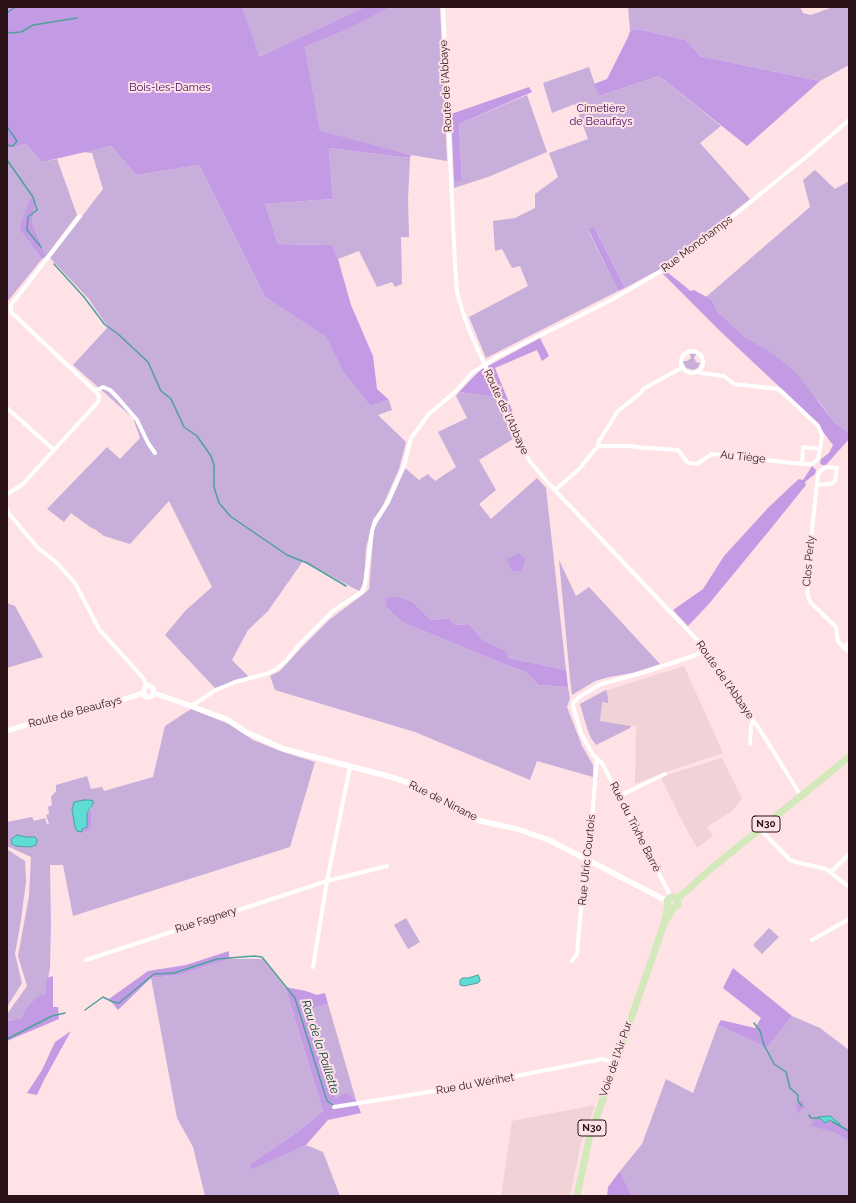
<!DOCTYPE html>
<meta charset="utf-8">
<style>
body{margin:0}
#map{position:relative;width:856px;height:1203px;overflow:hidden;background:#fee2e5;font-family:Raleway,sans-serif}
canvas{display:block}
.frame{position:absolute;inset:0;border:8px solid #2b1318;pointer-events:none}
</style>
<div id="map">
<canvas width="856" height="1203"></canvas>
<div class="frame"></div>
</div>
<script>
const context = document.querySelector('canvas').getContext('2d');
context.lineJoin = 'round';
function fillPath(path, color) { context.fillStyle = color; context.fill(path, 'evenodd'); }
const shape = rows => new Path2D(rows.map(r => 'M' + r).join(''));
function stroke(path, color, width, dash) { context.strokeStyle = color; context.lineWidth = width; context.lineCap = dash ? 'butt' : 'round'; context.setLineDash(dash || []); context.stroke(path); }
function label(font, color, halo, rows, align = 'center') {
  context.font = font + ' Raleway,sans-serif'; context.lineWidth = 4; context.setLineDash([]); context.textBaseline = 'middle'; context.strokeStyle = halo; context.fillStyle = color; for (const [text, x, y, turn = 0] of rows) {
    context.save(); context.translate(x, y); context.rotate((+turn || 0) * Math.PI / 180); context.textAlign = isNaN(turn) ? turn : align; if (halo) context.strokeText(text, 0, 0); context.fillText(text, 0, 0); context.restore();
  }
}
fillPath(shape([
 [684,666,723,753,669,771,635,784,636,725,596,745,591,738,587,728,580,704,601,692],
 [722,758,742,799,732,811,707,827,713,836,697,848,681,819,661,778,666,775],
 [595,1105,581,1144,570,1196,501,1196,512,1121]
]), '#f1d2d6');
fillPath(shape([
 [242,7,364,7,278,48,258,56],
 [391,7,440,7,447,161,411,155,320,132,305,47,346,30],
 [628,7,800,7,803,13,811,15,833,7,849,7,849,65,820,81,700,56,686,40,638,29,630,31],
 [589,67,599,96,659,76,721,126,700,143,750,199,664,267,625,288,594,227,588,230,618,291,486,358,469,317,528,286,520,266,512,268,502,249,495,251,493,221,515,218,535,208,535,194,558,177,549,153,588,139,575,104,552,113,543,83],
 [527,95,547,152,488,177,454,188,454,182,462,179,459,124],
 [26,144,42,162,57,159,77,215,46,256,32,222,36,200,19,229,42,259,7,302,7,149],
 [111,146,136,175,199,165,265,297,326,337,342,370,370,406,389,400,392,410,378,415,406,442,399,469,383,505,372,524,366,548,364,584,359,591,303,561,268,611,248,630,232,660,249,677,215,688,165,635,186,610,212,587,169,501,130,544,104,536,96,530,90,527,71,513,64,522,47,509,107,447,120,459,140,438,133,418,73,365,108,327,88,298,50,258,103,189,92,153,83,152],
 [329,148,410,158,408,199,409,237,401,237,402,284,395,287,392,282,377,287,359,251,338,259,332,245,278,244,265,204,333,199],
 [815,170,835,189,849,181,848,432,835,423,820,403,771,352,745,337,718,312,712,300,706,297,810,207,803,180],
 [690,354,696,354,694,358,696,362,700,363,698,368,693,370,686,368,683,362,684,361,687,361,691,358],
 [459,392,495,397,510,431,513,439,479,460,496,490,479,504,491,519,537,478,546,488,566,670,509,658,506,651,483,640,469,624,455,625,449,618,431,620,414,603,387,608,402,622,506,665,526,672,538,685,568,687,570,698,567,707,582,746,593,765,593,777,537,761,530,780,415,732,275,690,270,676,280,671,301,648,329,620,365,593,369,589,374,529,389,504,405,468,419,480,428,474,435,481,456,467,438,432,467,418,456,396],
 [559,560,576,596,589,587,660,664,632,673,609,677,595,681,572,695,570,678],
 [7,603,15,606,43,657,7,668],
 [606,690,608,697,608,703,602,702,600,721,630,726,630,728,596,745,591,738,587,728,580,704],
 [191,709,229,724,253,740,280,751,315,762,290,847,73,916,63,865,50,865,51,925,50,968,45,995,27,1007,21,1018,8,1021,7,1014,27,986,18,956,29,896,31,857,7,846,7,822,32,817,34,821,45,818,47,824,49,824,46,815,49,814,48,807,52,805,51,797,56,791,56,785,87,776,91,789,102,787,104,791,153,777,165,726],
 [74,802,93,804,91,809,91,826,82,832],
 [8,850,25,861,26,881,21,920,15,954,22,983,7,1007,7,866],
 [406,918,420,942,408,949,394,925],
 [769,928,779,937,762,954,753,945],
 [229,959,263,959,285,987,323,1111,296,1133,249,1165,252,1168,306,1145,323,1152,340,1196,205,1196,193,1147,177,1118,151,978,180,975],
 [328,1004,356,1100,346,1092,336,1098,324,1077,314,1038,304,1011],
 [792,1016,820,1028,849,1050,849,1196,632,1196,620,1171,642,1144,666,1079,693,1093,718,1025,761,1045,765,1050]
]), '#c7aedb');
fillPath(shape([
 [7,7,242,7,259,56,278,48,364,7,391,7,346,30,305,47,320,131,411,155,410,158,329,148,333,199,265,204,278,244,332,245,338,259,351,305,373,356,377,389,389,400,370,406,342,370,326,337,265,297,199,165,136,175,111,146,42,162,26,144,7,149],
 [638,29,686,40,700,56,820,81,747,146,659,76,599,96,594,84,607,79,628,37,630,31],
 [529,87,532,92,459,124,462,180,454,182,451,114],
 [30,199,36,200,32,222,46,256,42,259,19,229],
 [594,227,625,288,618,291,588,229],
 [667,272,687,288,690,291,694,290,712,300,718,312,745,337,771,352,795,372,835,423,848,432,849,430,849,439,826,465,822,465,820,463,821,459,829,453,833,445,823,432,819,424,721,332,663,274],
 [540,338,549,356,542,361,537,350,495,368,516,420,513,423,488,366],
 [483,367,495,397,459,392],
 [812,466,816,470,815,474,805,482,806,485,773,526,708,605,688,626,673,610,703,589,724,556,768,508,790,487,799,479,803,480],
 [519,553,525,559,522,571,512,571,507,559],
 [399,597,414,603,431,620,449,618,455,625,469,624,483,640,506,651,509,658,566,670,568,687,538,685,526,672,506,665,402,622,387,608,385,598],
 [91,809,91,826,88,831,82,832,82,829,87,827,87,813],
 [229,951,229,959,180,975,151,978,118,1010,109,999,148,971,186,965],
 [733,968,792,1016,765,1050,761,1045,718,1025,721,1020,755,1028,761,1018,723,988],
 [53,976,53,1007,58,1007,59,1019,7,1041,7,1020,8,1021,21,1018,27,1007,39,996,45,995,47,978],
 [285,987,306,991,317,995,325,993,328,1004,304,1011,314,1038,324,1077,336,1098,346,1092,356,1100,361,1113,328,1120,306,1145,252,1169,249,1165,296,1133,323,1111],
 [71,1031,44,1080,37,1095,27,1093,42,1070,55,1042],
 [802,1101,805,1107,798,1113,795,1103],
 [814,1119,821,1119,825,1123,830,1120,839,1126,840,1124,849,1130,849,1141,835,1132,811,1126],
 [620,1171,632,1196,607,1196,608,1187]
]), '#c39be4');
const water = shape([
 [84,800,90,800,93,801,93,804,87,813,87,827,82,829,82,832,77,831,75,827,72,810,74,802,84,800],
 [17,835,26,837,35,837,37,840,36,845,30,847,16,846,12,844,11,839,17,835],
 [478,975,480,979,480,981,478,983,464,986,460,985,460,980,462,978,468,978,478,975],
 [830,1116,840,1124,840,1126,830,1120,825,1123,818,1117,830,1116]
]);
fillPath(water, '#5fdcd4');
stroke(water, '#4fa09c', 1);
stroke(shape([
 [7,13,15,7],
 [7,32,9,33,21,32,33,25,77,18],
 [7,127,17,141,13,146,7,145],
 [7,160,33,197,37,210,28,217,27,230,41,247],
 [54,264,84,297,105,325,117,333,148,362,161,391,170,398,172,401,184,427,197,436,211,456,214,465,214,487,219,503,226,511,230,516,287,555,307,563,346,586],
 [85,1010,103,997,113,1002,119,1003,154,974,174,973,217,959,254,956,262,957,295,998,327,1101,333,1105],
 [754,1023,760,1031,764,1045,774,1064,786,1072,790,1088,798,1095,798,1101,802,1106],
 [7,1039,52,1016,65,1013],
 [809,1115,811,1118,819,1118],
 [833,1122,849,1131]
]), '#4fa09c', 1.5);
stroke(shape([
 [443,7,455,264,457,292,463,313,470,332,522,449,532,464,551,486,698,641,762,733,801,796],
 '681 362a11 11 0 1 1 22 0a11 11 0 1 1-22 0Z',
 [698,371,701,373,724,376,734,384,778,389,781,391,818,426,822,435,820,449],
 [95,391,103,387,110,390,117,397,137,420,148,443,155,453],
 [7,408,54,450],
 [598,446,599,441,618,411,642,392,643,389,683,367],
 [817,485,831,484,835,481,837,468,827,467,820,471,818,475,809,557,811,563,807,593,811,603,836,627,838,642,849,652],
 [555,490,579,469,598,446,632,446,635,447,678,450,688,463,697,464,712,454,802,464,812,464,818,459,820,449,803,447,802,464],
 [7,494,22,485,98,402,99,396,96,392,11,312,11,305,80,216],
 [7,509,10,515,38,548,56,562,75,583,99,629,144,679,146,686],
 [844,648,849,642],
 [191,706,216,690,235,682,266,674,275,670,286,661,300,644,333,611,362,592,365,584,372,531,375,521,388,502,404,466,411,438,429,414,456,391,472,373,497,357,613,299,675,263,806,157,849,120],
 [750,744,751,725,754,722],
 [619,796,665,774],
 [760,829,790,860,796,862,826,869,849,887],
 [831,872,849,854],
 [671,897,602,763,593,755,581,733,573,706,573,703,579,697,601,684,645,672,696,655,705,650],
 [812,940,849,919],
 [86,960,327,881,387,866],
 [572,961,577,954,585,865,589,854,597,758],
 [313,967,327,881,350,767],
 [334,1107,460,1087,598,1060,602,1059,615,1063]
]), '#fff', 4);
stroke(shape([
 [143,693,145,687,148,685,153,688,154,693],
 [143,693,145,696,148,697,152,696,154,693],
 [154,693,191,706,228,720,246,732,284,749,391,777,415,785,436,796,465,815,476,820,517,829,549,840,667,901],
 [7,731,47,718,91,710,143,693]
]), '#fff', 5.5);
stroke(shape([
 [677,899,712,868,849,757],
 [667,919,673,908,678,905,677,899],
 [577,1196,589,1139,664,924,668,905,667,901,671,897,674,897,677,899]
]), '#d3e8bb', 7);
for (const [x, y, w] of [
 [766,824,28],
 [592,1128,28]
]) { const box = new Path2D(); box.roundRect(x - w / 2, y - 8, w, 16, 3); context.fillStyle = '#fee2e5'; context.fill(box); stroke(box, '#2b1318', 1); }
label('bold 10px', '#2b1318', null, [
 ["N30",766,824],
 ["N30",592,1128]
]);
label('11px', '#2b1318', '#fee2e5', [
 ["Route de l'Abbaye",446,86,-93],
 ["Rue Monchamps",697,244,-37],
 ["Route de l'Abbaye",506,412,65],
 ["Au Tiège",743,457,6],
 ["Clos Perly",809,561,-85],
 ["Route de l'Abbaye",725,680,55],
 ["Route de Beaufays",75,712,-15],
 ["Rue de Ninane",443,801,27],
 ["Rue du Trixhe Barré",635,827,63],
 ["Rue Ulric Courtois",587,860,-84],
 ["Rue Fagnery",206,920,-18],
 ["Voie de l'Air Pur",616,1059,-71],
 ["Rue du Wérihet",475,1084,-10]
]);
label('11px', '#430a62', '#fee2e5', [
 ["Bois-les-Dames",170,88],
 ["Cimetière",601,109],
 ["de Beaufays",601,122]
]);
label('italic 12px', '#03403c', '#fee2e5', [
 ["Rau de la Paillette",320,1047,72]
]);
</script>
